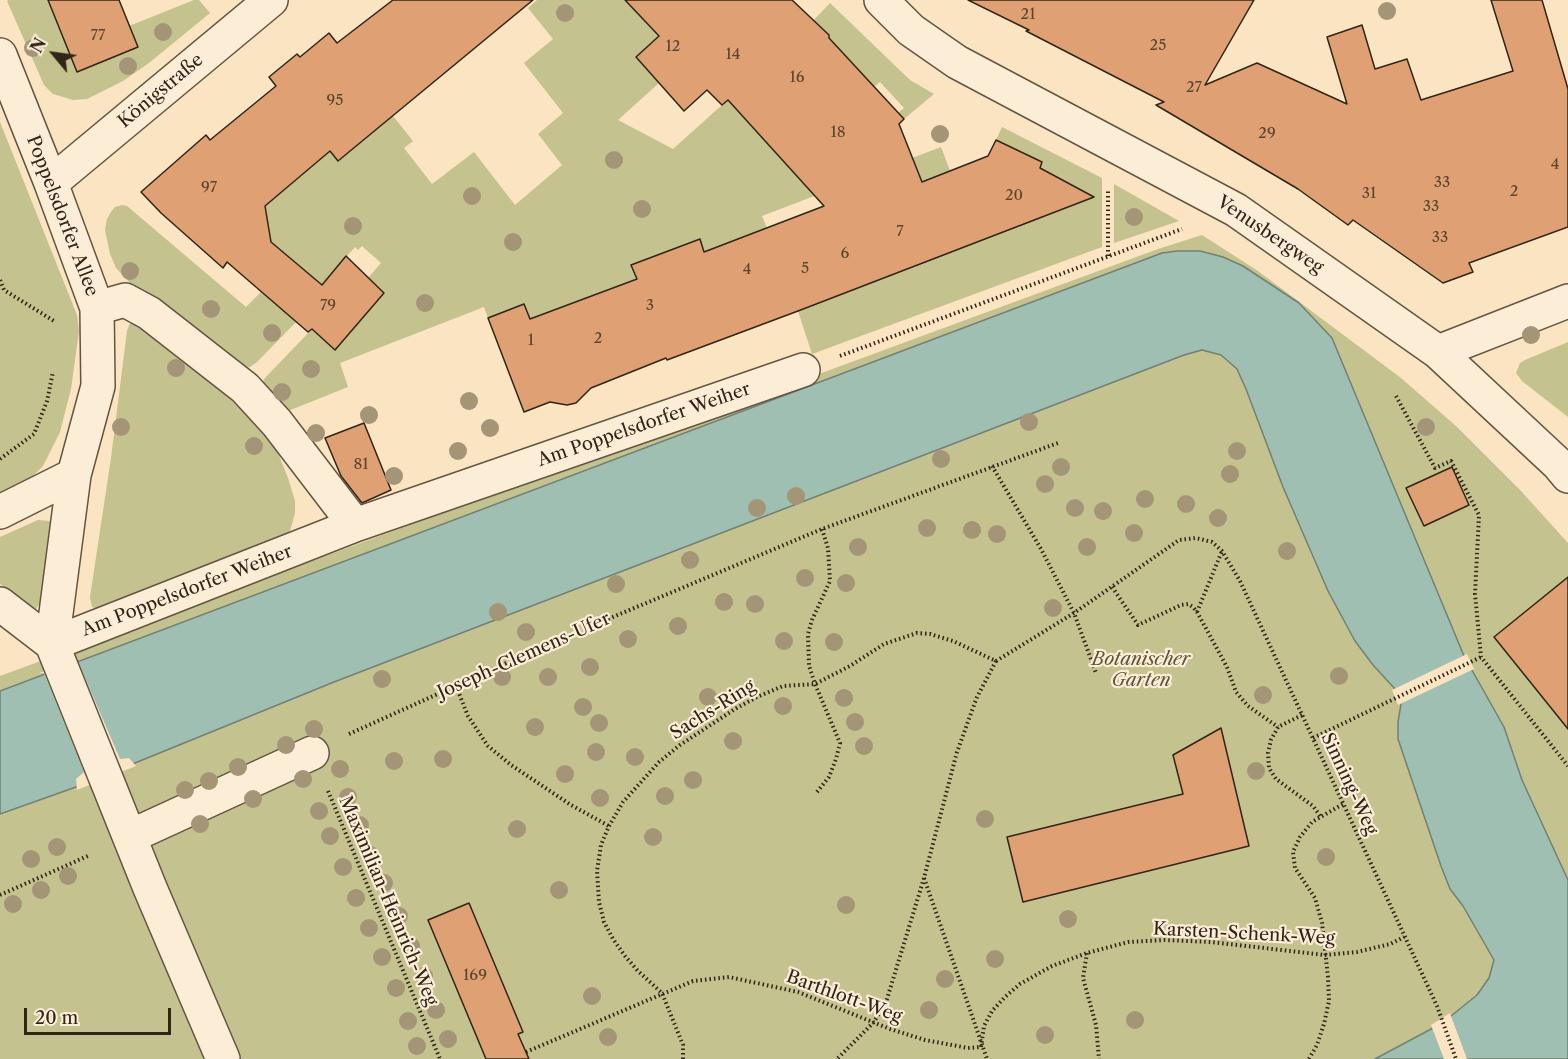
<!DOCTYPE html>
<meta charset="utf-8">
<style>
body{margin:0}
#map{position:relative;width:1568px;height:1059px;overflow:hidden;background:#fae4c1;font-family:"Libre Caslon Text",serif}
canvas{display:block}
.north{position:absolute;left:24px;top:24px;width:60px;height:60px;-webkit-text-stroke:4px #fcedd7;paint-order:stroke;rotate:299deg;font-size:16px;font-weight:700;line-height:24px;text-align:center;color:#312517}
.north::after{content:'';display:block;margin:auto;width:21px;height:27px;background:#312517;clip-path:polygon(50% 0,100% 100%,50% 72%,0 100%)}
.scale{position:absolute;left:24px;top:1008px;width:147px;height:27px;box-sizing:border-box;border:3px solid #312517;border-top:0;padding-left:8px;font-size:18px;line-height:21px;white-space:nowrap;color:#312517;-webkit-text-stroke:4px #fcedd7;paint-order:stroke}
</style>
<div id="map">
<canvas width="1568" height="1059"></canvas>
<div class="north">N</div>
<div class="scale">20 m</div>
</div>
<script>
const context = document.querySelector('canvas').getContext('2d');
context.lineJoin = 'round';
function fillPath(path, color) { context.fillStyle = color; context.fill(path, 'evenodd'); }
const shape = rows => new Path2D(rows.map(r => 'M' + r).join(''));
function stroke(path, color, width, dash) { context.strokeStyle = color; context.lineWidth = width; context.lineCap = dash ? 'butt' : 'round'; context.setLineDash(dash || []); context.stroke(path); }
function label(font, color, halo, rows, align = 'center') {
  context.font = font + ' "Libre Caslon Text",serif'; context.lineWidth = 4.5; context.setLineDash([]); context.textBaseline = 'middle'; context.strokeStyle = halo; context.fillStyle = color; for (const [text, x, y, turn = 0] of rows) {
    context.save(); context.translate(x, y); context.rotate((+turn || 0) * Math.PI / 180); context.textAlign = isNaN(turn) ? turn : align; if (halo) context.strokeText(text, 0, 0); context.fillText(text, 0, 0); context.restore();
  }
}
fillPath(shape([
 [9,0,48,0,77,72,129,26,194,0,199,0,210,13,149,63,123,81,87,99,73,100,53,94,44,85,7,1],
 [537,0,659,0,641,17,659,36,636,57,659,83,618,120,673,149,742,87,830,190,762,216,767,228,704,252,699,239,631,265,637,279,530,319,524,304,488,318,484,307,340,363,348,387,288,411,262,386,264,379,312,329,334,349,384,293,368,278,381,263,362,246,358,250,355,247,322,285,261,233,265,205,271,186,285,190,330,151,338,161,393,116,413,141,404,148,432,184,474,152,515,205,562,165,538,134,563,113,524,63,553,39,528,8],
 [830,3,910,80,934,94,904,119,898,113,904,108,880,82,874,87,828,45,829,35,822,28,807,27],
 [0,122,77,315,79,331,71,389,60,432,43,466,26,483,0,496],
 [1002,127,1102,178,1102,247,812,354,798,311,841,185,941,147,977,242,1069,206,1071,184,1040,168,1042,162,996,140],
 [1114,184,1179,221,1114,243],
 [122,205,127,206,246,307,264,289,299,319,257,362,250,367,243,369,148,299,128,281,116,268,110,254,105,230,107,219,111,212,115,207],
 [1202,235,1258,271,1401,378,1456,426,1521,491,1568,543,1568,1059,0,1059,0,676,1158,249],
 [133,321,237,393,276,448,288,478,295,501,295,513,290,531,285,536,97,609,92,607,90,597,111,458,127,331,129,325],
 [1568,342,1568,417,1522,381,1516,373,1520,363,1525,360],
 [38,520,49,521,53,525,41,601,36,609,29,607,0,584,0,537]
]), '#c4c28f');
const water = shape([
 [1177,251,1200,251,1223,257,1243,266,1299,303,1332,338,1464,656,1504,727,1522,780,1568,880,1568,1059,1375,1059,1433,1028,1451,1016,1477,995,1489,978,1494,960,1463,906,1450,889,1441,866,1398,739,1398,722,1401,704,1395,689,1373,665,1355,641,1328,591,1283,487,1246,389,1237,369,1221,355,1202,350,1184,355,334,682,76,787,0,814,0,691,1162,253,1177,251]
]);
fillPath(water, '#9ebfb1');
stroke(water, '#728173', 1.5);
fillPath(shape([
 [1467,654,1474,669,1398,705,1392,690],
 [77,659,120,759,129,758,136,766,77,790,76,779,84,772,44,673,39,673],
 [1450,1013,1451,1016,1467,1059,1444,1059,1431,1025]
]), '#fae4c1');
const building = shape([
 [48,0,119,0,138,47,77,72,48,0],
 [393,0,533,0,338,161,330,151,265,206,271,242,322,285,346,256,384,293,335,350,312,329,308,332,227,262,223,268,161,213,141,192,206,135,210,140,276,86,269,77,297,54,300,57,329,33,337,43,393,0],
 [625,0,792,0,829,35,829,38,904,119,899,124,922,182,988,156,996,140,1042,162,1040,168,1094,197,798,311,667,360,666,358,591,388,576,403,567,405,550,402,524,412,488,318,524,304,530,319,637,279,631,265,700,239,704,252,824,206,728,100,722,105,707,90,684,111,636,57,659,36,625,0],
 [968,0,1254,0,1205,85,1257,63,1347,104,1327,37,1362,25,1375,69,1407,59,1421,100,1513,71,1491,0,1542,0,1568,89,1568,227,1469,263,1473,272,1443,283,1353,220,1348,225,1298,189,1156,105,1164,102,1026,31,1029,30,968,0],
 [364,423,391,490,362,503,341,476,325,438,364,423],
 [1452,467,1469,505,1424,526,1406,488,1452,467],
 [1568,577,1568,729,1494,637,1568,577],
 [1221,728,1249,846,1023,902,1007,837,1183,794,1173,755,1221,728],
 [469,903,523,1032,518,1034,529,1059,486,1059,428,920,469,903]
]);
fillPath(building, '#dfa074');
stroke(building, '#312517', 1.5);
const minor = shape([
 [881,0,911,30,957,62,1236,210,1438,352,1558,464,1568,476],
 [0,55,51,183,97,308,98,386,74,475,52,644,150,888,223,1059],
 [51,183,271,0],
 [97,308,125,300,149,313,245,388,277,423,355,525],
 [1438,352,1568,301],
 [0,512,74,475],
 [0,604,52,644],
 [52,644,355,525,803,370],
 [131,836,312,753]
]);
stroke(minor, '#635542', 36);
stroke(shape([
 [1108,256,1108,190],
 [0,280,4,290,54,321],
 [840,356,1182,229],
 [1396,396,1435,468,1451,461,1479,515,1475,594,1481,657,1568,766],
 [0,459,34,434,47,401,53,372],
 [992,466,1041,549,1074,613,1096,673],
 [1112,587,1138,625,1181,605,1188,604,1193,607,1197,612,1227,667,1236,692,1248,706,1278,727],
 [1197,612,1222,551],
 [996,661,1074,613,1179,540,1196,538,1212,542,1222,551,1240,581,1437,1006,1456,1059],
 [456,686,468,716,488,746,511,765,571,805,609,826],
 [1302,715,1278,727,1271,740,1268,753,1269,768,1276,779,1313,806,1321,817],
 [349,734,544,646,822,529,1058,443],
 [1313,738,1481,657],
 [328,791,440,1059],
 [817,792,829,777,836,759,840,743,815,684,809,666,808,634,812,620,830,581,828,548,822,529],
 [924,878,987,1059],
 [0,895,90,855],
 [1087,953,1083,978,1096,1025,1099,1059],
 [981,1047,984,1026,992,1011,1005,997,1020,984,1052,966,1087,953,1128,942,1165,940,1211,942,1325,955,1357,952,1390,944,1404,937],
 [526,1052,693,981,729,977,798,992,890,1029,925,1040,968,1048,981,1047],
 [683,1059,683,1045,662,993,638,971,625,956,613,939,604,922,599,902,597,871,601,845,609,826,623,802,659,762,680,745,735,709,757,697,783,686,815,684,850,666,884,644,917,633,930,634,953,641,996,661,977,697,957,752,924,878,887,999,874,1022,837,1059],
 [1309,1059,1317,1045,1324,1024,1329,1001,1328,977,1322,923,1315,898,1295,868,1293,852,1300,837,1312,822,1343,804]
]), '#312517', 4, [1.5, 3]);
stroke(minor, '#fcedd7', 33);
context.fillStyle = '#a49577';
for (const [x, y] of [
 [1387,11],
 [565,13],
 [163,32],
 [33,48],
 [128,66],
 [940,134],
 [614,160],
 [472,196],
 [642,209],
 [1134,217],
 [353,226],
 [513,242],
 [130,271],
 [425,303],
 [211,309],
 [272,333],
 [1531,335],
 [176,368],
 [311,369],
 [282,392],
 [469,401],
 [369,415],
 [1029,422],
 [121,427],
 [1426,427],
 [490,428],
 [316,433],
 [254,446],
 [458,451],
 [1237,451],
 [941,459],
 [1061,467],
 [1230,474],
 [394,476],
 [1045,484],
 [796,496],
 [1145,499],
 [1186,504],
 [757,508],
 [1075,508],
 [1103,511],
 [1218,518],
 [927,528],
 [972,530],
 [1134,533],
 [997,534],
 [858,547],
 [1087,547],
 [1287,551],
 [690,560],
 [805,578],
 [846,583],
 [616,584],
 [724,602],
 [755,604],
 [1053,608],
 [498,612],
 [678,626],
 [526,632],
 [628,639],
 [784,641],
 [834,642],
 [590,667],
 [1339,676],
 [502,677],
 [548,677],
 [382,679],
 [1263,695],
 [708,697],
 [844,698],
 [783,706],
 [583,707],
 [855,722],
 [599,723],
 [535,727],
 [314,729],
 [733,741],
 [286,745],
 [864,746],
 [596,752],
 [635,757],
 [443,759],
 [394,761],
 [238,767],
 [340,769],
 [1256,771],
 [565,774],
 [303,779],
 [693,780],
 [209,781],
 [185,790],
 [665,796],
 [348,797],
 [600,798],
 [253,799],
 [319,811],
 [985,819],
 [200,824],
 [360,825],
 [517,829],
 [330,836],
 [653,837],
 [57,847],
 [369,854],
 [1326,857],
 [31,859],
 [343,867],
 [68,876],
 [384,883],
 [41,890],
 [559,890],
 [356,898],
 [13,904],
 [846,905],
 [399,916],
 [1068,919],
 [369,928],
 [411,946],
 [382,957],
 [995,959],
 [424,976],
 [945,979],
 [396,988],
 [592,996],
 [436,1010],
 [929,1010],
 [1135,1020],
 [408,1021],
 [1045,1035],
 [608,1037],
 [448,1039],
 [417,1046]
]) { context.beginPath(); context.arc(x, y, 9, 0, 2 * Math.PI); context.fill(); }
label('15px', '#5c442e', null, [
 ["21",1028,15],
 ["77",98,36],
 ["25",1158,46],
 ["12",673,47],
 ["14",733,55],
 ["16",797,78],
 ["27",1194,88],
 ["95",335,101],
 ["18",838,133],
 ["29",1267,134],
 ["4",1555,165],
 ["33",1442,183],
 ["97",209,188],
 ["2",1514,192],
 ["31",1369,194],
 ["20",1014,196],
 ["33",1431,207],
 ["7",900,232],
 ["33",1440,238],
 ["6",845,254],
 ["5",805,269],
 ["4",747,270],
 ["79",328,306],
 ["3",650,306],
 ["2",598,339],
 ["1",531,341],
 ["81",361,465],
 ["169",475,976]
]);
label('18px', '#312517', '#fcedd7', [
 ["Königstraße",161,91,-40],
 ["Poppelsdorfer Allee",62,216,69],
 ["Venusbergweg",1270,235,34],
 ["Am Poppelsdorfer Weiher",644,425,-19],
 ["Am Poppelsdorfer Weiher",187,591,-21],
 ["Joseph-Clemens-Ufer",524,656,-24],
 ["Sachs-Ring",713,710,-32],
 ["Sinning-Weg",1349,784,65],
 ["Maximilian-Heinrich-Weg",388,901,67],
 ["Karsten-Schenk-Weg",1244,934,3],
 ["Barthlott-Weg",844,997,20]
]);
label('italic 18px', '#5d543b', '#fcedd7', [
 ["Botanischer",1141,660],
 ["Garten",1141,681]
]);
</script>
